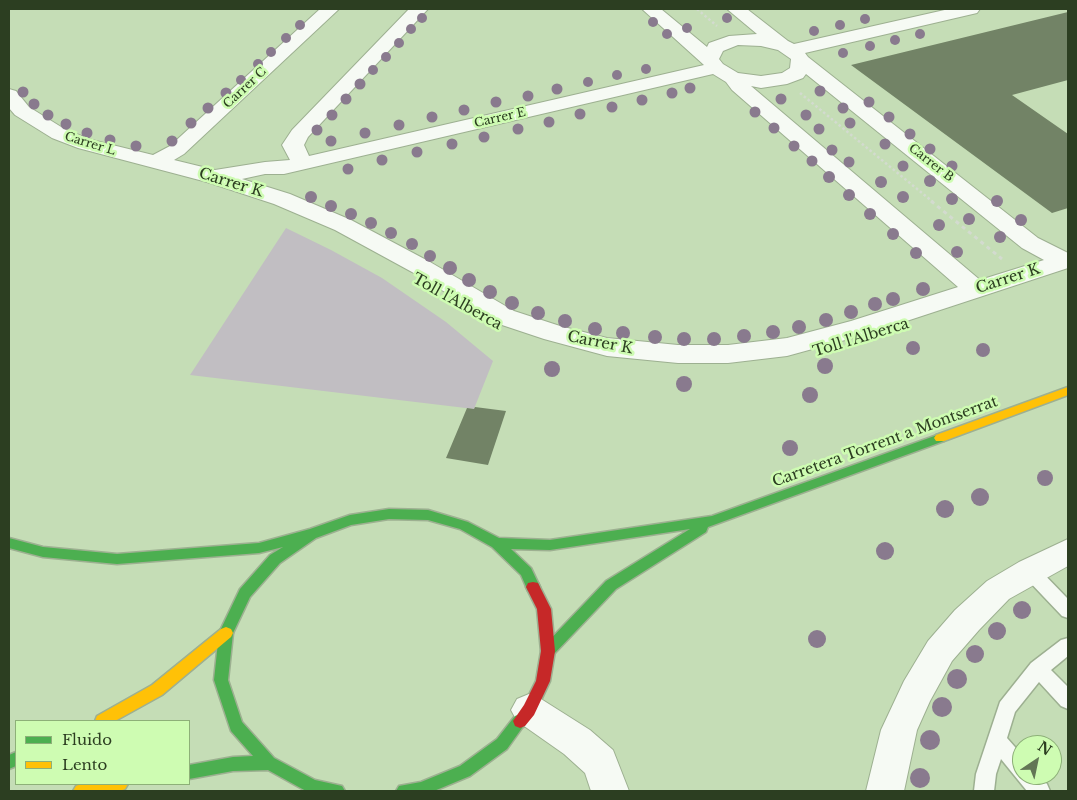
<!DOCTYPE html>
<style>
body{margin:0}
#map{position:relative;width:1077px;height:800px;overflow:hidden;background:#c5ddb6;font-family:"Libre Baskerville",serif}
canvas{display:block}
.frame{position:absolute;inset:0;border:10px solid #2c3e21;pointer-events:none}
.legend{position:absolute;left:15px;top:720px;width:175px;height:65px;box-sizing:border-box;background:#cefcb2;border:1px solid #8db078;margin:0;padding:6px 9px;list-style:none;font-size:15px;color:#2c3e21}
.legend li{display:flex;align-items:center;gap:10px;height:25px}
.legend b{width:25px;border:1px solid #8db078}
.north{position:absolute;left:1012px;top:735px;width:50px;height:50px;box-sizing:border-box;background:#cefcb2;border:1px solid #8db078;border-radius:50%;rotate:34deg;font-size:14px;font-weight:700;line-height:20px;text-align:center;color:#2c3e21}
.north::after{content:'';display:block;margin:auto;width:18px;height:22px;background:#627655;clip-path:polygon(50% 0,100% 100%,50% 72%,0 100%)}
</style>
<div id="map">
<canvas width="1077" height="800"></canvas>
<div class="frame"></div>
<ul class="legend">
<li><b style="height:6px;background:#4caf50"></b>Fluido</li>
<li><b style="height:6px;background:#ffc107"></b>Lento</li>
</ul>
<div class="north">N</div>
</div>
<script>
const context = document.querySelector('canvas').getContext('2d');
context.lineJoin = 'round';
function fillPath(path, color) { context.fillStyle = color; context.fill(path, 'evenodd'); }
const shape = rows => new Path2D(rows.map(r => 'M' + r).join(''));
function stroke(path, color, width, dash) { context.strokeStyle = color; context.lineWidth = width; context.lineCap = dash ? 'butt' : 'round'; context.setLineDash(dash || []); context.stroke(path); }
function label(font, color, halo, rows, align = 'center') {
  context.font = font + ' "Libre Baskerville",serif'; context.lineWidth = 5; context.setLineDash([]); context.textBaseline = 'middle'; context.strokeStyle = halo; context.fillStyle = color; for (const [text, x, y, turn = 0] of rows) {
    context.save(); context.translate(x, y); context.rotate((+turn || 0) * Math.PI / 180); context.textAlign = isNaN(turn) ? turn : align; if (halo) context.strokeText(text, 0, 0); context.fillText(text, 0, 0); context.restore();
  }
}
fillPath(shape([
 [286,228,331,250,382,278,446,322,493,361,474,409,190,375]
]), '#c1bec2');
fillPath(shape([
 [1068,12,1068,80,1012,95,1068,134,1068,208,1052,213,851,65],
 [475,407,506,411,488,465,446,458,467,408,474,409]
]), '#728366');
const lane = shape([
 [1030,564,1036,566,1068,599,1068,618,1062,616,1024,576,1021,571,1024,566,1030,564],
 [1068,638,1068,656,1051,670,1068,687,1068,709,1061,706,1039,682,1015,712,1007,738,1022,755,1022,775,1039,775,1047,784,1050,791,1027,791,1001,759,996,774,994,791,974,791,976,774,1000,702,1031,663,1061,640,1068,638]
]);
const street = shape([
 [320,9,339,9,184,154,174,160,215,170,265,162,290,160,282,145,292,130,409,9,428,9,308,137,304,145,309,156,704,65,642,9,661,9,707,47,709,43,729,36,757,34,727,9,747,9,788,41,794,44,949,9,980,9,977,13,805,53,808,57,1038,238,1068,253,1068,268,867,334,787,356,728,363,678,363,607,356,544,339,496,323,412,272,335,230,274,204,207,182,78,148,52,138,15,115,9,108,9,89,16,91,29,107,66,130,92,140,153,155,170,146,320,9],
 [738,45,761,46,778,50,791,59,790,68,782,73,761,76,738,73,723,64,719,59,723,51,738,45],
 [713,74,726,82,732,90,958,287,851,321,787,338,728,345,678,345,607,338,560,326,514,311,430,262,351,220,290,194,242,179,265,174,284,174,713,74],
 [806,74,1022,248,1044,260,980,280,751,86,761,88,787,84,803,78,806,74],
 [1068,539,1068,566,1009,599,979,630,952,661,930,701,917,730,904,791,866,791,881,730,904,681,928,641,955,610,987,581,1019,562,1068,539],
 [529,694,541,699,590,730,613,750,629,791,591,791,585,773,564,754,517,721,511,710,517,699,529,694]
]);
const fast = shape([
 [940,434,944,435,946,438,944,441,708,527,706,532,616,589,553,655,548,657,543,655,541,651,543,647,606,581,690,529,550,550,511,549,531,568,540,587,538,591,533,592,528,591,521,575,492,547,460,529,428,520,389,519,351,525,316,538,280,563,250,597,233,633,228,680,242,722,274,758,315,780,342,786,345,791,306,791,268,770,233,771,189,779,189,765,233,757,253,756,231,731,214,680,219,633,240,589,270,555,283,547,259,553,117,564,43,557,9,548,9,538,43,547,117,554,259,543,310,529,350,515,389,509,428,510,468,522,499,538,550,540,712,516,940,434],
 [520,714,525,716,527,721,507,749,470,776,434,791,396,791,399,786,421,782,460,766,497,739,515,716,520,714],
 [16,752,16,766,9,769,9,755,16,752]
]);
const slow = shape([
 [1068,387,1068,395,944,441,936,441,934,438,936,435,1068,387],
 [226,627,231,629,233,633,231,637,162,695,115,721,95,721,97,716,152,685,221,629,226,627],
 [81,784,128,784,125,789,120,791,73,791,76,786,81,784]
]);
const jam = shape([
 [533,582,538,583,551,609,555,651,550,681,534,715,525,726,520,728,515,726,513,721,524,705,536,681,541,651,537,609,526,587,528,583,533,582]
]);
stroke(lane, '#9db091', 3);
stroke(street, '#9db091', 2);
stroke(fast, '#9db091', 3);
stroke(slow, '#9db091', 3);
stroke(jam, '#9db091', 3);
stroke(shape([
 [697,9,717,26],
 [800,93,933,202]
]), '#d3dbcf', 2.5, [2.5, 2.5]);
stroke(shape([
 [931,201,1002,259]
]), '#d3dbcf', 3, [4, 4]);
fillPath(lane, '#f6faf4');
fillPath(street, '#f6faf4');
fillPath(fast, '#4caf50');
fillPath(slow, '#ffc107');
fillPath(jam, '#c62828');
context.fillStyle = '#897a8e';
for (const [x, y, r] of [
 [422,18,5],
 [727,18,5],
 [865,19,5],
 [653,22,5],
 [300,25,5],
 [840,25,5],
 [687,28,5],
 [411,29,5],
 [814,31,5],
 [667,34,5],
 [920,34,5],
 [286,38,5],
 [895,40,5],
 [399,43,5],
 [870,46,5],
 [271,52,5],
 [843,53,5],
 [386,57,5],
 [258,64,5],
 [646,69,5],
 [373,70,5],
 [617,75,5],
 [241,80,5],
 [588,82,5],
 [360,84,5.5],
 [690,88,5.5],
 [557,89,5.5],
 [820,91,5.5],
 [23,92,5.5],
 [226,93,5.5],
 [672,93,5.5],
 [528,96,5.5],
 [346,99,5.5],
 [781,99,5.5],
 [642,100,5.5],
 [496,102,5.5],
 [869,102,5.5],
 [34,104,5.5],
 [612,107,5.5],
 [208,108,5.5],
 [843,108,5.5],
 [464,110,5.5],
 [755,112,5.5],
 [580,114,5.5],
 [48,115,5.5],
 [332,115,5.5],
 [806,115,5.5],
 [432,117,5.5],
 [889,117,5.5],
 [549,122,5.5],
 [191,123,5.5],
 [850,123,5.5],
 [66,124,5.5],
 [399,125,5.5],
 [774,128,5.5],
 [518,129,5.5],
 [819,129,5.5],
 [317,130,5.5],
 [87,133,5.5],
 [365,133,5.5],
 [910,134,5.5],
 [484,137,5.5],
 [110,140,5.5],
 [172,141,5.5],
 [331,141,5.5],
 [452,144,5.5],
 [885,144,5.5],
 [136,146,5.5],
 [794,146,5.5],
 [930,149,5.5],
 [832,150,5.5],
 [417,152,5.5],
 [382,160,5.5],
 [812,161,5.5],
 [849,162,5.5],
 [903,166,5.5],
 [952,166,5.5],
 [348,169,5.5],
 [829,177,6],
 [930,181,6],
 [881,182,6],
 [849,195,6],
 [311,197,6],
 [903,197,6],
 [952,199,6],
 [997,201,6],
 [331,206,6],
 [351,214,6],
 [870,214,6],
 [969,219,6],
 [1021,220,6],
 [371,223,6],
 [939,225,6],
 [391,233,6],
 [893,234,6],
 [1000,237,6],
 [412,244,6],
 [957,252,6],
 [916,253,6],
 [430,256,6],
 [450,268,7],
 [469,280,7],
 [923,289,7],
 [490,292,7],
 [893,299,7],
 [512,303,7],
 [875,304,7],
 [851,312,7],
 [538,313,7],
 [826,320,7],
 [565,321,7],
 [799,327,7],
 [595,329,7],
 [773,332,7],
 [623,333,7],
 [744,336,7],
 [655,337,7],
 [684,339,7],
 [714,339,7],
 [913,348,7],
 [983,350,7],
 [825,366,8],
 [552,369,8],
 [684,384,8],
 [810,395,8],
 [790,448,8],
 [1045,478,8],
 [980,497,9],
 [945,509,9],
 [885,551,9],
 [1022,610,9],
 [997,631,9],
 [817,639,9],
 [975,654,9],
 [957,679,10],
 [942,707,10],
 [930,740,10],
 [920,778,10]
]) { context.beginPath(); context.arc(x, y, r, 0, 2 * Math.PI); context.fill(); }
label('12px', '#2c3e21', '#cefcb2', [
 ["Carrer C",245,88,-43],
 ["Carrer E",500,118,-13],
 ["Carrer L",90,144,17],
 ["Carrer B",931,163,38]
]);
label('15px', '#2c3e21', '#cefcb2', [
 ["Carrer K",231,183,17],
 ["Carrer K",1008,279,-18],
 ["Toll l'Alberca",457,302,29],
 ["Toll l'Alberca",861,338,-17],
 ["Carrer K",600,343,11],
 ["Carretera Torrent a Montserrat",885,442,-20]
]);
</script>
